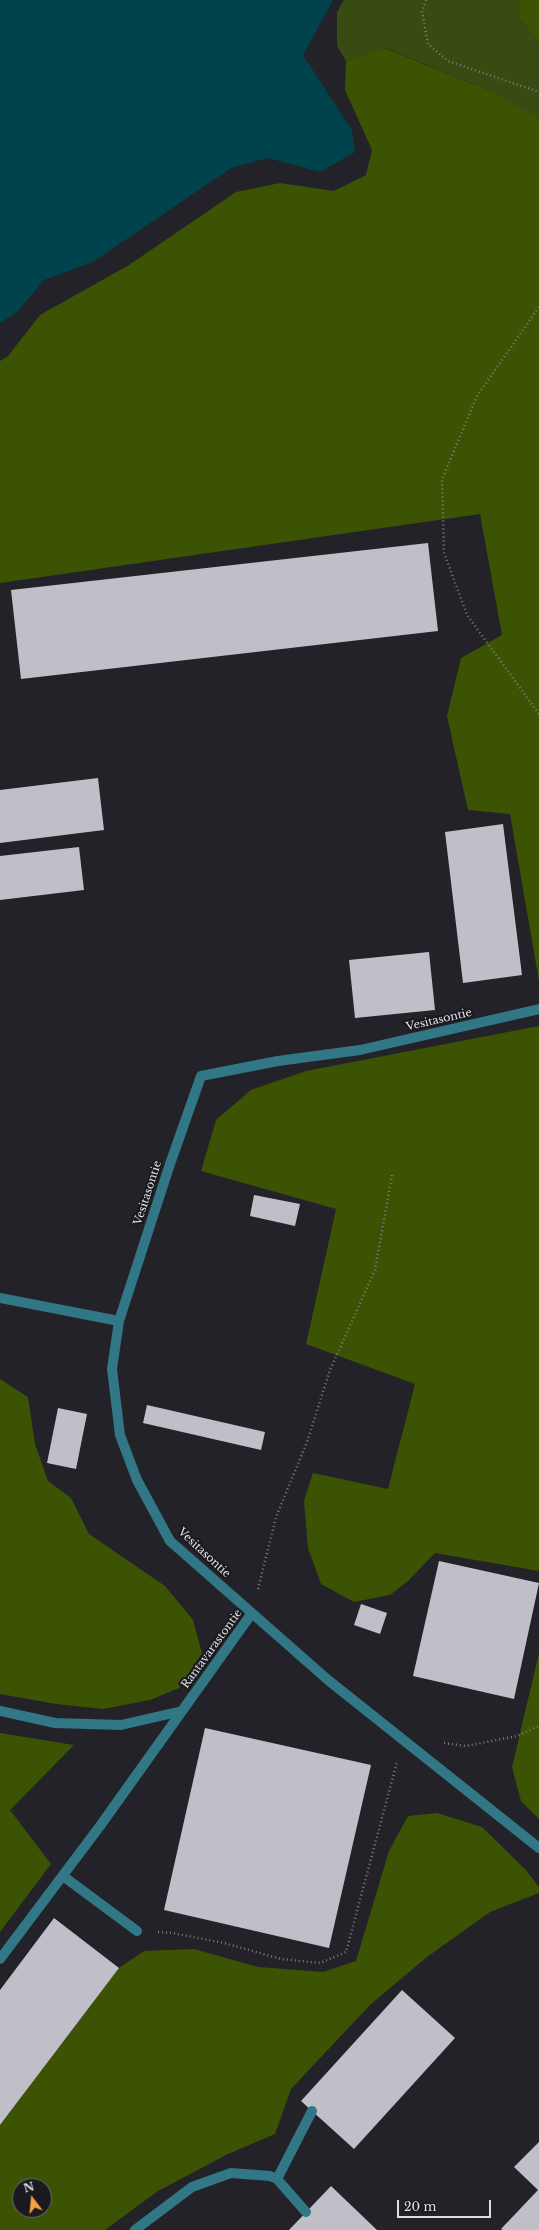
<!DOCTYPE html>
<style>
body{margin:0}
#map{position:relative;width:539px;height:2230px;overflow:hidden;background:#232229;font-family:"Libre Baskerville",serif}
canvas{display:block}
.north{position:absolute;left:12px;top:2178px;width:40px;height:40px;box-sizing:border-box;background:#1a191f;border:1px solid #69696e;border-radius:50%;rotate:344deg;font-size:11px;font-weight:700;line-height:16px;text-align:center;color:#e0e0e4}
.north::after{content:'';display:block;margin:auto;width:14px;height:18px;background:#f4a344;clip-path:polygon(50% 0,100% 100%,50% 72%,0 100%)}
.scale{position:absolute;left:397px;top:2200px;width:94px;height:18px;box-sizing:border-box;border:2px solid #e0e0e4;border-top:0;padding-left:5px;font-size:12px;line-height:14px;white-space:nowrap;color:#e0e0e4;-webkit-text-stroke:3px #1a191f;paint-order:stroke}
</style>
<div id="map">
<canvas width="539" height="2230"></canvas>
<div class="north">N</div>
<div class="scale">20 m</div>
</div>
<script>
const context = document.querySelector('canvas').getContext('2d');
context.lineJoin = 'round';
function fillPath(path, color) { context.fillStyle = color; context.fill(path, 'evenodd'); }
const shape = rows => new Path2D(rows.map(r => 'M' + r).join(''));
function stroke(path, color, width, dash) { context.strokeStyle = color; context.lineWidth = width; context.lineCap = dash ? 'butt' : 'round'; context.setLineDash(dash || []); context.stroke(path); }
function label(font, color, halo, rows, align = 'center') {
  context.font = font + ' "Libre Baskerville",serif'; context.lineWidth = 4; context.setLineDash([]); context.textBaseline = 'middle'; context.strokeStyle = halo; context.fillStyle = color; for (const [text, x, y, turn = 0] of rows) {
    context.save(); context.translate(x, y); context.rotate((+turn || 0) * Math.PI / 180); context.textAlign = isNaN(turn) ? turn : align; if (halo) context.strokeText(text, 0, 0); context.fillText(text, 0, 0); context.restore();
  }
}
fillPath(shape([
 [344,0,519,0,518,18,539,42,539,120,497,94,386,48,346,61,337,46,337,12]
]), '#384b12');
fillPath(shape([
 [519,0,539,0,539,42,518,18],
 [385,48,497,94,539,119,539,981,510,814,468,810,447,716,461,658,502,635,480,514,0,583,0,361,8,356,40,315,129,265,236,192,280,183,334,191,366,175,372,150,345,90,346,61],
 [539,1026,539,1571,435,1553,408,1581,390,1595,354,1602,321,1584,308,1548,304,1501,313,1473,388,1489,415,1384,306,1344,336,1209,201,1171,216,1120,251,1090,306,1071],
 [0,1379,28,1397,35,1444,48,1481,71,1498,89,1534,165,1586,193,1620,202,1653,179,1688,150,1700,103,1709,56,1704,0,1694],
 [539,1653,539,1819,521,1801,512,1767],
 [0,1733,74,1745,10,1810,51,1864,0,1932],
 [437,1813,482,1827,526,1870,539,1887,539,1893,490,1912,427,1957,370,2005,291,2089,275,2134,228,2154,158,2191,105,2230,0,2230,0,2125,119,1968,144,1951,194,1949,258,1967,323,1972,356,1961,389,1851,408,1816],
 [20,2186,44,2186,44,2210,20,2210]
]), '#3c5304');
fillPath(shape([
 [0,0,333,0,303,55,352,130,355,152,320,172,268,158,231,168,93,262,44,280,17,312,0,323]
]), '#01434d');
fillPath(shape([
 [428,543,438,631,21,679,11,590],
 [98,778,104,830,0,843,0,790],
 [503,824,522,975,463,983,445,832],
 [79,847,84,890,0,900,0,856],
 [429,952,435,1010,355,1018,349,960],
 [254,1195,300,1204,295,1226,250,1216],
 [147,1405,265,1432,261,1450,143,1423],
 [58,1408,87,1414,76,1469,47,1463],
 [439,1561,539,1583,514,1699,413,1676],
 [361,1604,387,1613,380,1634,354,1625],
 [205,1728,371,1765,329,1948,164,1910],
 [54,1918,119,1968,0,2125,0,1990],
 [402,1990,455,2038,354,2149,301,2101],
 [539,2142,539,2230,503,2230,501,2229,538,2190,514,2167],
 [331,2186,377,2230,289,2230]
]), '#c0bfc8');
stroke(shape([
 [426,0,422,12,428,44,448,61,539,92],
 [539,307,477,396,442,479,444,553,467,615,539,714],
 [258,1589,276,1517,307,1442,330,1370,375,1270,392,1175],
 [444,1743,466,1746,517,1736,539,1726],
 [158,1932,172,1933,224,1943,281,1959,320,1963,346,1952,397,1762]
]), '#7d7c82', 2.5, [1, 3]);
stroke(shape([
 [539,1009,360,1050,278,1061,201,1076,170,1164,119,1321,112,1369,120,1435,137,1480,170,1541,328,1680,539,1848],
 [0,1298,119,1321],
 [0,1711,55,1723,121,1725,182,1711],
 [63,1876,137,1931],
 [0,1959,100,1826,252,1613],
 [277,2179,312,2111],
 [135,2230,192,2187,231,2173,270,2176,277,2179,306,2212]
]), '#317785', 10);
label('11px', '#e0e0e4', '#1a191f', [
 ["Vesitasontie",439,1020,-13],
 ["Vesitasontie",148,1193,-72],
 ["Vesitasontie",204,1553,43],
 ["Rantavarastontie",212,1649,-54]
]);
</script>
